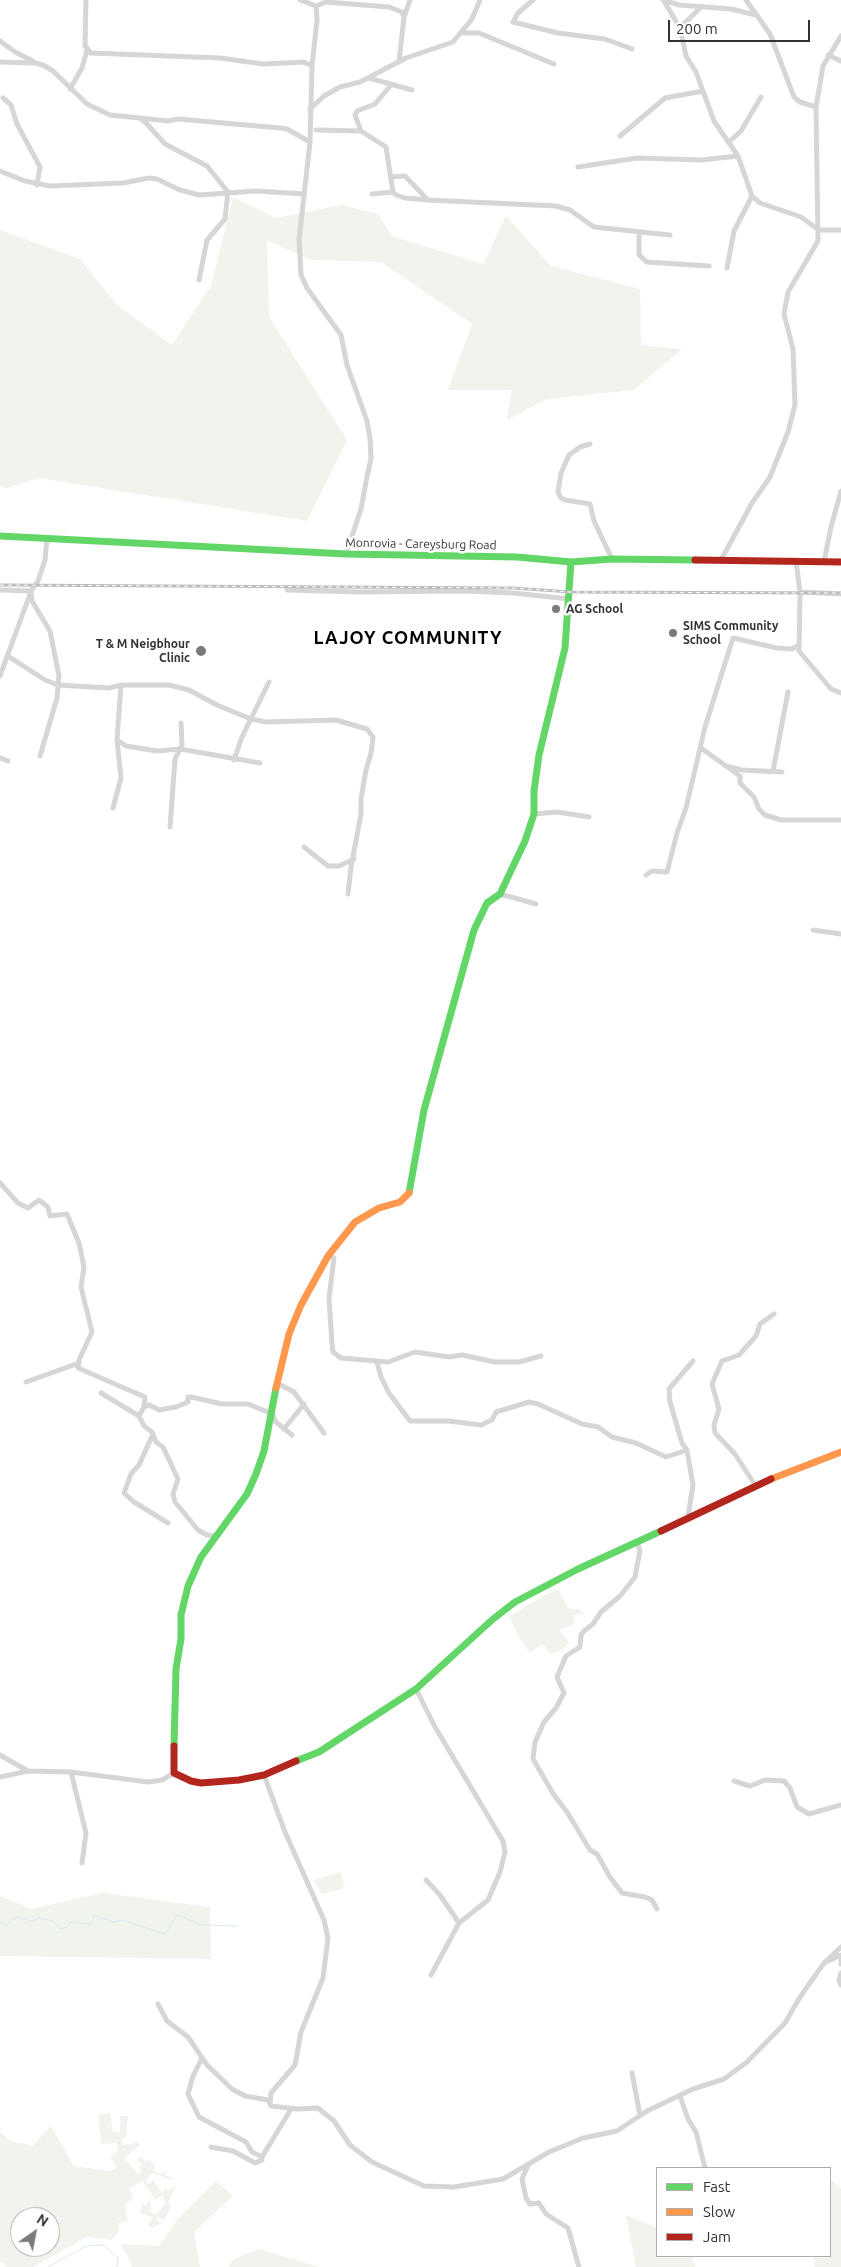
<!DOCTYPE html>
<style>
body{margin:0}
#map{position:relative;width:841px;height:2267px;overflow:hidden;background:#fff;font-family:Ubuntu,sans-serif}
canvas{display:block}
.legend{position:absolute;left:656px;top:2167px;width:175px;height:90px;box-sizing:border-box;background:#fff;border:1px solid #adadad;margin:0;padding:6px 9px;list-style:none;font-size:15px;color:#323232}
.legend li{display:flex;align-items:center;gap:10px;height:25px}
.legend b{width:25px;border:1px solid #adadad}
.north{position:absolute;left:10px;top:2207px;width:50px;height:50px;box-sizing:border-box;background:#fff;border:1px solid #adadad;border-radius:50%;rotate:33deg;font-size:14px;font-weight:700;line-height:20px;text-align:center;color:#323232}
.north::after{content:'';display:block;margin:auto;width:18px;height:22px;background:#7a7a7a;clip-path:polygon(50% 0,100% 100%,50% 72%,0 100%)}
.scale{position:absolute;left:668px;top:20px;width:142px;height:22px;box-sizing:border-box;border:2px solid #323232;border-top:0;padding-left:6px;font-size:15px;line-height:18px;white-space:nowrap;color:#323232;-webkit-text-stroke:4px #fff;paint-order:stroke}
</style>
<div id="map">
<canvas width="841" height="2267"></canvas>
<ul class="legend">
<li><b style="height:6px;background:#63d668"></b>Fast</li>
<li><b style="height:6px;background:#ff974d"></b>Slow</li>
<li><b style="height:6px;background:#b3261e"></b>Jam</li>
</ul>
<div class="north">N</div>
<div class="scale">200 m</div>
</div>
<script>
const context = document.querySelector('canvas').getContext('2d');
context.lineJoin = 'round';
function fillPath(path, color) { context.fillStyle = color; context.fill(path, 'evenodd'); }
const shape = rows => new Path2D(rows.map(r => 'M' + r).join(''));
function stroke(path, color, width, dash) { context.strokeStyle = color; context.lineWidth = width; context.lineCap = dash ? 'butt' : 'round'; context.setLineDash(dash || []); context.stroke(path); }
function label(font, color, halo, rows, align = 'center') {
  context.font = font + ' Ubuntu,sans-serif'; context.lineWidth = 5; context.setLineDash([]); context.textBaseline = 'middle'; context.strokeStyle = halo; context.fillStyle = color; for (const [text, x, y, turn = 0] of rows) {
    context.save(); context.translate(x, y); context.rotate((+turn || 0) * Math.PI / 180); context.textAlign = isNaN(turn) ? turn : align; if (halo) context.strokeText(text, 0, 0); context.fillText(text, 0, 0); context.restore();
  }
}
fillPath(shape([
 [233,197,276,218,342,205,378,214,392,236,483,264,506,216,551,266,640,289,641,345,682,349,634,390,547,399,507,420,512,390,448,390,472,324,381,262,311,260,267,240,269,317,347,440,307,521,39,478,7,488,0,486,0,230,80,259,118,306,172,345,211,286],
 [558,1589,568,1608,579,1609,585,1614,575,1615,573,1625,559,1630,569,1642,562,1650,551,1654,542,1644,530,1653,518,1636,509,1616,545,1595],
 [340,1872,345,1888,322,1894,314,1880],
 [102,1893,210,1907,211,1959,0,1956,0,1896,31,1909],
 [110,2113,113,2132,120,2132,120,2116,128,2116,126,2137,121,2140,123,2146,128,2143,130,2145,136,2141,140,2145,124,2158,138,2174,142,2172,139,2167,142,2165,137,2161,140,2156,146,2162,148,2159,155,2166,153,2170,162,2174,167,2168,165,2175,173,2178,172,2180,153,2173,146,2180,149,2184,153,2180,162,2192,166,2188,169,2191,176,2185,168,2203,171,2206,164,2220,158,2217,156,2219,162,2223,152,2228,148,2224,153,2217,140,2213,142,2204,146,2206,147,2202,151,2203,150,2211,156,2215,165,2203,162,2195,156,2200,142,2181,129,2189,133,2198,125,2205,128,2221,118,2223,119,2232,111,2240,87,2237,33,2267,7,2267,0,2261,0,2132,12,2142,33,2145,51,2126,74,2166,109,2171,117,2167,110,2157,118,2151,117,2143,101,2144,98,2114],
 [20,2217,50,2217,50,2247,20,2247],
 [832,2180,841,2189,841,2267,815,2267,813,2256,830,2256,830,2184],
 [216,2181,233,2196,194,2232,200,2267,132,2267,127,2254,119,2244,159,2246,177,2220],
 [626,2215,657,2228,657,2256,691,2256,696,2267,636,2267],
 [259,2249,319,2267,228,2267,234,2259]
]), '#f1f4ed');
stroke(shape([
 [0,1922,6,1925,17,1917,32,1921,39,1918,53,1921,60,1929,67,1927,70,1922,91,1924,94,1915,113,1922,122,1920,165,1934,177,1915,202,1925,238,1926],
 [48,2267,86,2246,103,2245,118,2258,117,2267]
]), '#dbeaf1', 1);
stroke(shape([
 [86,0,85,46,91,53,220,58,263,64,304,62,312,66],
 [300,0,316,6,317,20,312,66,310,142,299,240,301,275,307,288,341,335,347,365,367,421,370,438,371,458,366,482,361,509,346,554],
 [533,0,518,13,513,22,558,33,605,39,632,49],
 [663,0,679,5,731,9,756,15],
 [746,0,770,34,794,97,800,102,816,107],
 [664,1,680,28],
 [316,6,326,2,389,7,402,12,404,17],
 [701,7,680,28,686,56,696,72,714,121,738,156,752,196,760,203,801,217,819,230,841,230],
 [461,33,479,33,554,64],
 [0,41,15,52,33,61],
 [828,55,841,61],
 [0,62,36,63,43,65,53,71,87,104,110,115,168,121,178,119,280,128,287,129,310,142],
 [399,62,404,17,410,0],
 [369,78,412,90],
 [391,85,375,104,357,111,355,115,361,131,386,147,393,192,396,195,405,198,428,200,556,206,570,210,594,227,670,235],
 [70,89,82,68,87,50],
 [3,98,11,105,17,124,40,167,37,185],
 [310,109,324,96,340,87,360,82,406,58,453,42,472,19,480,0],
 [140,118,146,123,165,144,207,166,228,192,225,219,207,240,199,280],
 [316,130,361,131],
 [620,136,665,98,703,91],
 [729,142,741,131,761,97],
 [578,167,637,158,701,160,738,156],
 [0,171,25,181,50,186,123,183,149,178,157,179,180,190,199,195,256,191,304,194],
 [391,177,405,176,428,200],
 [372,194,393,192],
 [639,232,639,255,647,262,709,266],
 [727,268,734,231,752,196],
 [590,444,580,447,569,455,561,473,558,492,561,498,565,500,590,504,594,521,612,559],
 [721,560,752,503,770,477,788,432,795,405,793,349,784,314,788,292,818,241,816,107,823,66,841,36],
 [796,561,800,592,799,651,831,689,841,693],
 [824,562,831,527,841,491],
 [0,590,31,591,38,581,45,560,47,538],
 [287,590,358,592,465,591,513,593,569,599],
 [31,591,32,601,50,631,59,676,57,698,40,756],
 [800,592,841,594],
 [8,656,45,680,58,685,109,688,121,685,169,685,189,690,217,705,251,719,266,722,336,720,367,729,373,737,371,753,366,770,361,799,361,814,351,867,348,894],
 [0,676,30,594],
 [117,740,126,746,157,751,180,749,182,745,181,723],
 [701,748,726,766,742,770,782,772],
 [0,758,8,761],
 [234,760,242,737,269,682],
 [726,766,740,776,740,783,754,797,759,809,765,815,781,820,841,820],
 [773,771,788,692],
 [113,808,121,778,117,740,121,685],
 [534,814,557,812,589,817],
 [170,827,175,759,180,749,260,763],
 [304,847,328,866,339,866,354,859],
 [646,875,652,871,667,872,677,833,686,808,705,727,733,638,777,648,792,649,799,645],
 [500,894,536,904],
 [813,930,841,934],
 [0,1183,18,1203,28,1208,39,1200,48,1207,50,1216,67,1214,79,1243,84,1267,81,1287,92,1332,79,1360,78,1368,145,1397,144,1407,139,1416,144,1426,152,1432,156,1442,163,1447,178,1479,173,1494,175,1502,198,1530,207,1535,216,1536],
 [328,1256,334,1258,329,1298,332,1344,333,1352,341,1358,388,1362,415,1352,449,1357,462,1355,495,1362,519,1362,541,1356],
 [377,1362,381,1377,389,1393,410,1421,449,1421,481,1425,492,1420,496,1412,529,1402,538,1404,582,1424,598,1427,612,1437,636,1443,666,1457,687,1450],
 [26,1382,79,1363],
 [277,1383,294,1392,324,1433],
 [101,1393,139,1416],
 [144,1407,149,1405,159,1410,176,1407,188,1402,188,1397,191,1397,222,1404,248,1404,270,1413],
 [272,1413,276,1422,292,1435],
 [284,1429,304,1404],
 [153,1434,139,1465,131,1474,124,1493,134,1502,168,1523],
 [755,1485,735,1454,715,1433,714,1425,719,1409,712,1384,722,1361,739,1355,756,1336,760,1324,774,1314],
 [688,1517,693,1485,687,1450,682,1443,670,1402,669,1389,693,1361],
 [637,1542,640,1551,635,1577,620,1596,601,1612,593,1624,584,1631,581,1635,580,1647,566,1656,557,1677,564,1693,556,1708,544,1722,535,1742,533,1759,554,1795,567,1812,590,1850,597,1854,610,1877,622,1893,645,1897,652,1900,657,1909],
 [416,1689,435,1727,503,1841,505,1852,500,1872,488,1900,459,1923,431,1975],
 [0,1755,28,1771,71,1772,148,1782,162,1780,174,1773],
 [71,1772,86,1833,82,1863],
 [264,1775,285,1832,324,1920,328,1938,323,1978,301,2032,295,2065,271,2093,270,2104],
 [0,1777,28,1771],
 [734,1781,750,1786,765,1780,784,1781,790,1788,797,1807,809,1814,841,1805],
 [426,1880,440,1895,459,1923],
 [826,1962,841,1955,841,1964],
 [841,1973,839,1980,841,1985],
 [158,2004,167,2021,188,2037,207,2065,232,2089,245,2096,268,2100,271,2106,297,2109,318,2108,334,2121,350,2145,372,2162,424,2186,454,2187,503,2179,549,2152,583,2138,617,2131,647,2111,693,2089,724,2079,747,2062,785,2023,800,1997,824,1963,841,1947],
 [202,2058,193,2076,188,2094,199,2117,246,2142,252,2152,262,2157,262,2160,255,2163,233,2151,211,2147],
 [632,2073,640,2115],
 [680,2096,688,2119,696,2132,705,2168],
 [262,2157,291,2109],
 [528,2165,522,2179,526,2198,530,2204,539,2203,546,2214,568,2228,579,2267]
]), '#d6d6d6', 5);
stroke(shape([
 [0,536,346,554,517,557,571,562,612,559,695,560],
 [409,1193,424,1110,474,930,487,903,500,894,525,841,534,814,534,791,539,755,565,648,571,562],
 [174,1746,176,1669,181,1639,181,1615,188,1586,201,1557,247,1494,256,1474,264,1451,276,1388],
 [296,1761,319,1752,416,1689,493,1619,515,1602,578,1569,661,1531]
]), '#63d668', 7);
stroke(shape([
 [276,1388,289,1334,301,1305,328,1256,355,1222,379,1208,400,1202,409,1193],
 [771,1479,841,1452]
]), '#ff974d', 7);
stroke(shape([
 [695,560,841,562],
 [661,1531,771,1479],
 [174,1746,174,1773,191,1781,201,1783,239,1780,264,1775,296,1761]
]), '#b3261e', 7);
const rail = shape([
 [0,585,514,588,570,592,841,593]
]);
stroke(rail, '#bebebe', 3);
stroke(rail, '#fff', 1, [4]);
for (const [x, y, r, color] of [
 [556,609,5,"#7a7a7a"],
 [673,633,5,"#7a7a7a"],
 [201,651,6,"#7a7a7a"]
]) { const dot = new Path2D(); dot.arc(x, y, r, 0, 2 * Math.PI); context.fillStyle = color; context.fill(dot); stroke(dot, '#fff', 2); }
label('12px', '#323232', '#fff', [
 ["Monrovia - Careysburg Road",421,544,1]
]);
label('bold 12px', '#323232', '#fff', [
 ["AG School",566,609],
 ["SIMS Community",683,626],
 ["School",683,640],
 ["T & M Neigbhour",190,644,"right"],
 ["Clinic",190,658,"right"]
], 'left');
context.letterSpacing = '1px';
label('bold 18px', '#000', '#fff', [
 ["LAJOY COMMUNITY",408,638]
]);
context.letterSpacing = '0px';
</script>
